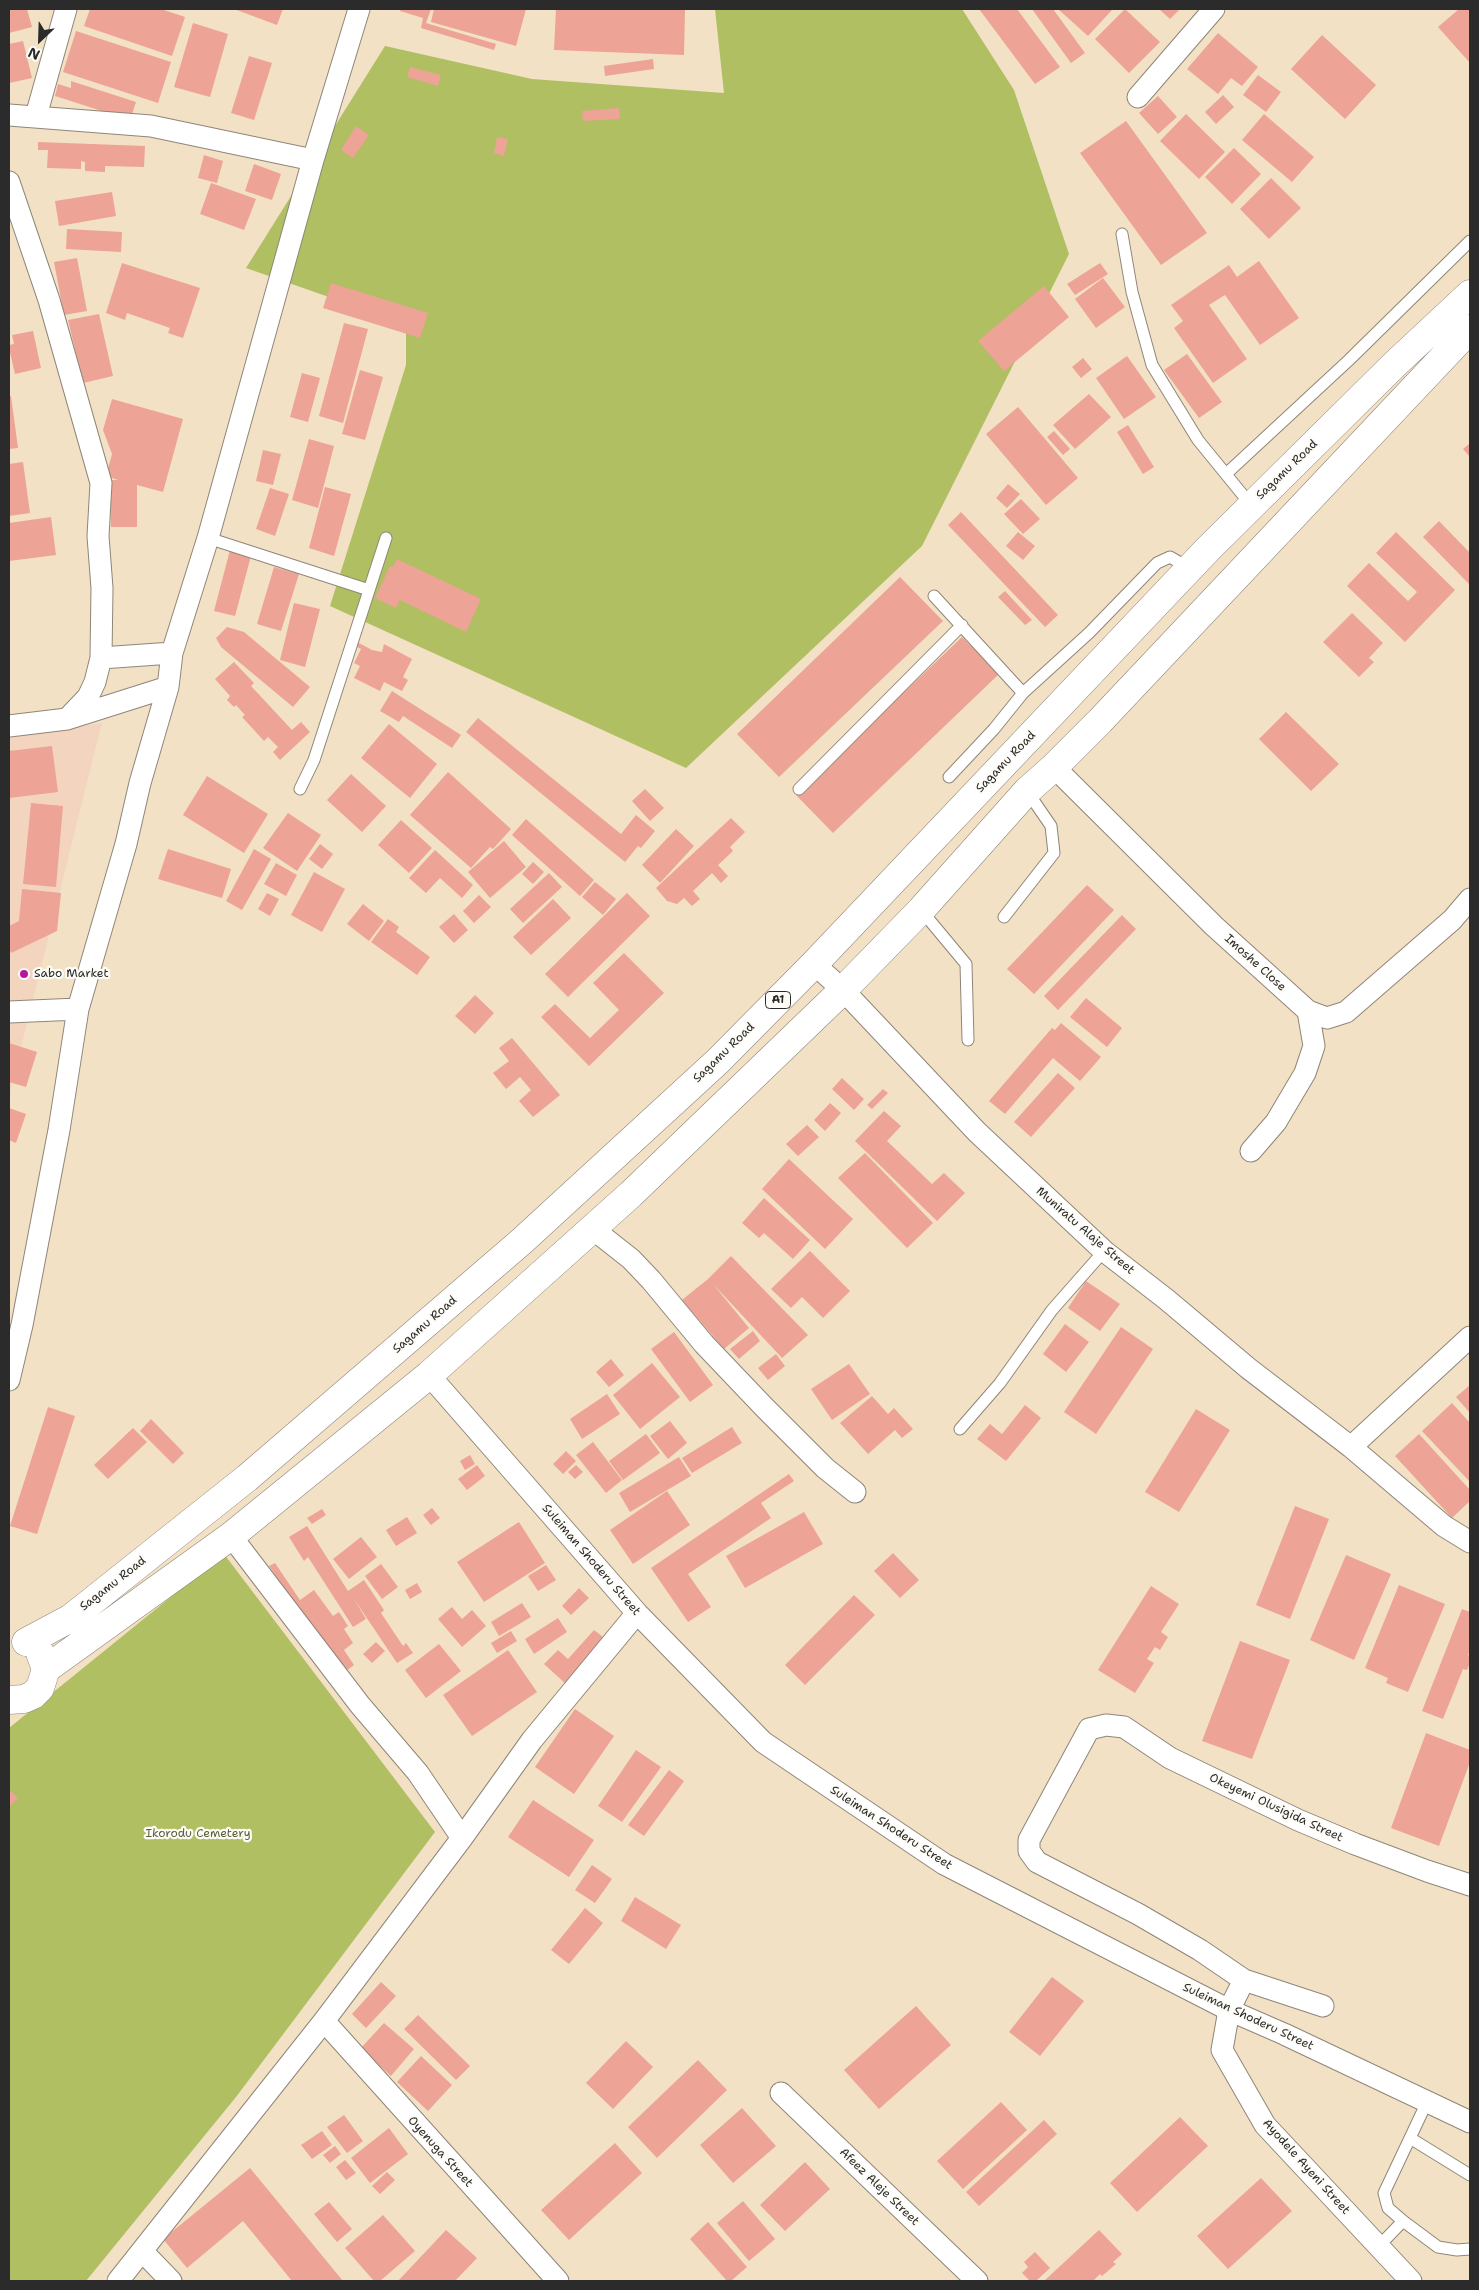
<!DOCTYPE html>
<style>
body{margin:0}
#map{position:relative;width:1479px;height:2290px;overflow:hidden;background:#f3e1c6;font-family:"Shantell Sans",sans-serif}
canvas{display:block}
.frame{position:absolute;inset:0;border:10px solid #2b2b2b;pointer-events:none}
.north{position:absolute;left:15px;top:15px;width:50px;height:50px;-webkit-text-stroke:4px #fdfcf7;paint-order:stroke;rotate:204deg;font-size:14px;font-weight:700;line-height:20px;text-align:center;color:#2b2b2b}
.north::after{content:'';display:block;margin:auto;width:18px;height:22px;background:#2b2b2b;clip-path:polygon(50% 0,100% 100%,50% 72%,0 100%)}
</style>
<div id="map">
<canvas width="1479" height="2290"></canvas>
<div class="frame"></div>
<div class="north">N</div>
</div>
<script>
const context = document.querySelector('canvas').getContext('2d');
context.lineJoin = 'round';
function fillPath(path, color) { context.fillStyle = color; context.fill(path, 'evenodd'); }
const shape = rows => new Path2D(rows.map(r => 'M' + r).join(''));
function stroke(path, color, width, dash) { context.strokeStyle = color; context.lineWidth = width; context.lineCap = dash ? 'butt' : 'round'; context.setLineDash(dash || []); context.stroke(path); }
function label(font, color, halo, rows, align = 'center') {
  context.font = font + ' "Shantell Sans",sans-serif'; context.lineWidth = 4.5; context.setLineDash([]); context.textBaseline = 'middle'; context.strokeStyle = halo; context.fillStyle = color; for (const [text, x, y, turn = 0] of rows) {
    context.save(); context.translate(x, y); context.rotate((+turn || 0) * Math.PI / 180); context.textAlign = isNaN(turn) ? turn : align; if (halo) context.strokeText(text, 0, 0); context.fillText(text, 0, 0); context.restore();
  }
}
fillPath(shape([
 [102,723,70,851,9,1096,9,736]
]), '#f3d4bf');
fillPath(shape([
 [715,9,962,9,1014,90,1069,254,922,546,686,768,330,606,406,365,406,324,246,268,385,46,532,79,724,93],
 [224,1554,435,1832,236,2097,86,2281,9,2281,9,1728]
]), '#b0bf61');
fillPath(shape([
 [9,9,27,9,32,27,9,33],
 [90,9,161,9,185,17,172,56,84,26],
 [234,9,283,9,277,25],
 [401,9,431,9,426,23,496,44,494,50,421,28,423,18,400,11],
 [434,9,526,9,516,46,431,22],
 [556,9,685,9,684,55,554,50],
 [979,9,1017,9,1060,67,1035,84],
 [1032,9,1053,9,1085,53,1071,63],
 [1058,9,1110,9,1112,10,1088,36],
 [1125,9,1160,42,1129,73,1095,39],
 [1159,9,1180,9,1170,19],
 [1459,9,1470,9,1470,63,1438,27],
 [193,23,228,34,210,97,174,87],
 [76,31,171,62,158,103,63,72],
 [1218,33,1258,67,1242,86,1231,78,1218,94,1187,69],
 [1322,35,1376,85,1345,119,1291,69],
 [23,41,32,78,9,83,9,44],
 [249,56,272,63,254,120,231,113],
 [653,59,654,69,605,76,604,66],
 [410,67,441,75,438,86,407,77],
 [1258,75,1281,92,1266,112,1243,95],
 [71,81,136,102,130,120,55,96,58,84,71,88],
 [1223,95,1234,107,1216,124,1205,112],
 [1158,96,1177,117,1158,134,1139,113],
 [619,108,620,119,583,121,582,111],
 [1186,114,1225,152,1199,179,1160,141],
 [1264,114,1314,157,1292,182,1242,140],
 [1126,121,1207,233,1161,265,1080,153],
 [356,126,369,135,353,158,341,150],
 [497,137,508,139,504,156,494,153],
 [38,142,145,146,144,167,105,166,105,172,85,171,85,162,81,161,81,169,47,168,48,150,38,150],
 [1234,148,1261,174,1232,204,1205,177],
 [204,155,223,161,217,183,198,178],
 [254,164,281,174,272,200,245,191],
 [1271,178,1301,208,1269,239,1240,209],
 [211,183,256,199,244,230,200,214],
 [112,192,116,216,59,226,55,201],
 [67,229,122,232,121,252,66,249],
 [77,258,87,311,64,315,54,262],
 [1259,261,1299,318,1260,345,1225,295,1209,305,1247,359,1213,383,1174,328,1183,321,1171,305,1229,265,1237,277],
 [122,263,200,288,183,338,168,333,170,328,127,313,125,320,106,313],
 [1100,263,1108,274,1075,295,1067,284],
 [1103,278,1125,307,1096,328,1075,299],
 [331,283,428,313,420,338,323,308],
 [1044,286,1069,317,1004,371,978,341],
 [99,314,113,376,83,383,68,320],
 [344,323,368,329,343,423,319,416],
 [33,331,41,368,15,374,9,348,9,345,14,344,12,335],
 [1187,354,1222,402,1199,418,1164,370],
 [1127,356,1156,397,1124,419,1096,378],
 [1083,358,1092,369,1081,378,1072,367],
 [360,370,383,377,365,440,342,434],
 [302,373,320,378,308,422,290,417],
 [1089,394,1111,417,1075,449,1053,425],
 [9,396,11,396,18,448,9,449],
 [112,399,183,419,163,492,137,485,137,527,111,527,110,480,118,480,106,476,112,454,103,430],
 [1018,407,1078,478,1046,505,986,434],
 [1128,425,1154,467,1143,474,1117,432],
 [1054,431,1070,449,1063,455,1047,437],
 [309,439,334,446,318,508,292,500],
 [1470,443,1470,457,1463,449],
 [263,450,281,454,273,485,256,481],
 [23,462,30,513,9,516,9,464],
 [1008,484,1020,494,1007,508,996,498],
 [325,487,351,494,334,556,309,548],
 [270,488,289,494,275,536,256,529],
 [1021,499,1040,519,1023,534,1004,514],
 [961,512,1058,615,1045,627,948,525],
 [51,517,56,555,9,561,9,523],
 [1439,521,1470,553,1470,585,1423,537],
 [1018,532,1035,546,1023,560,1006,546],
 [1396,532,1455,590,1405,642,1347,586,1369,563,1408,601,1417,592,1376,553],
 [230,550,251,556,235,616,214,611],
 [397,559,481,599,466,632,400,600,396,608,375,598,390,566,393,567],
 [274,567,299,574,281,631,257,624],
 [900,577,943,621,779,777,737,734],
 [1005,591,1032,620,1025,625,998,597],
 [294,603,320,609,305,667,280,660],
 [1352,613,1383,643,1369,658,1374,662,1359,677,1323,642],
 [227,627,244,632,310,687,293,707,221,647,216,638],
 [962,637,999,674,833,833,796,795],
 [355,641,372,650,382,652,384,644,412,659,403,677,408,680,402,691,384,682,380,691,354,678,360,666,354,663,361,649,353,645],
 [234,662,254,683,251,686,292,730,301,722,310,732,280,760,273,752,278,747,268,737,264,741,242,717,245,715,236,705,234,707,227,700,230,696,215,679],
 [392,691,461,735,452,748,403,716,399,722,380,711],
 [1286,712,1339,764,1311,791,1259,739],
 [478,718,621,834,636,815,655,831,641,848,638,846,625,862,466,732],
 [389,724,437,764,410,798,361,758],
 [52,746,58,792,9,798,9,751],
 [448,772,511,829,493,849,490,847,471,868,410,815],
 [351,774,386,806,362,832,327,800],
 [207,776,268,814,244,853,183,815],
 [645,789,664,808,650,821,632,801],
 [31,803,63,806,56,887,23,884],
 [288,813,321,835,297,871,263,848],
 [731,818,745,832,730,847,733,851,718,865,728,876,721,883,712,873,693,891,700,899,692,906,684,898,677,904,667,901,656,888],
 [526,819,594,880,580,896,512,835],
 [401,820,432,848,409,873,378,845],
 [676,829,694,846,660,883,642,865],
 [504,841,526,867,490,898,468,872],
 [320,844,333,854,322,869,309,859],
 [168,849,231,869,222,898,158,879],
 [254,849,271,859,242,910,226,901],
 [435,850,473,885,462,898,440,878,426,893,409,878],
 [533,862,544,872,533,884,522,874],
 [276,863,297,875,286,896,264,884],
 [314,872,345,889,322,932,291,915],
 [549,873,562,887,523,923,510,909],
 [595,882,616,899,603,915,582,897],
 [1087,885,1114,910,1034,994,1007,969],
 [22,889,61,893,57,931,11,953,9,948,9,926,19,921],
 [267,893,279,899,270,916,258,909],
 [627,893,650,916,568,997,545,974],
 [479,895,491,907,474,923,463,911],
 [553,899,571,918,531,955,513,937],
 [363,904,384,921,369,941,347,924],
 [454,914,468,930,454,943,439,927],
 [1122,915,1136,929,1058,1010,1044,996],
 [388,919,399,927,396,932,430,957,417,975,371,942],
 [624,953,664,993,589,1066,541,1017,555,1004,590,1038,619,1010,593,983],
 [475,995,494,1013,475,1034,455,1016],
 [1086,998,1122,1028,1107,1047,1070,1017],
 [1061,1023,1101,1057,1080,1081,1053,1058,1005,1114,989,1101,1052,1028,1055,1030],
 [512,1038,560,1095,533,1117,519,1101,531,1090,520,1077,506,1089,493,1073,509,1061,499,1048],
 [9,1043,37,1052,26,1087,9,1082],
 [1058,1073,1075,1088,1031,1137,1014,1122],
 [842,1078,864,1099,854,1110,832,1089],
 [883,1089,888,1093,872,1109,867,1105],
 [830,1103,841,1113,825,1131,814,1120],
 [9,1108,26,1114,16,1143,9,1140],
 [884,1111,901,1126,887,1141,932,1184,944,1173,965,1193,937,1221,855,1141],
 [807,1125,819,1137,798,1156,786,1144],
 [865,1153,933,1223,907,1248,838,1178],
 [789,1159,853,1219,825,1249,762,1189],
 [764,1198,810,1240,793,1259,764,1233,759,1238,742,1223],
 [810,1251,850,1291,823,1318,802,1297,791,1308,771,1289],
 [731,1256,808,1335,782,1358,713,1284,749,1328,724,1349,682,1300,708,1279],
 [1086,1281,1120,1304,1100,1331,1068,1308],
 [1065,1324,1089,1342,1066,1372,1043,1354],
 [1121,1327,1153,1349,1096,1434,1064,1412],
 [753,1331,760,1341,739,1359,730,1349],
 [674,1332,713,1385,690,1402,651,1349],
 [776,1354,785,1366,768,1380,758,1368],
 [611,1359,624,1375,609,1387,596,1372],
 [652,1363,680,1397,640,1429,613,1395],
 [849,1364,870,1394,832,1420,811,1389],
 [1470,1385,1470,1413,1456,1397],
 [607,1394,620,1414,582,1439,570,1419],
 [872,1396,888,1414,894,1408,913,1429,902,1438,895,1430,868,1454,840,1423],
 [1452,1403,1470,1423,1470,1482,1422,1431],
 [1025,1405,1041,1418,1006,1461,977,1439,990,1424,1002,1434],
 [48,1407,75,1416,37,1534,10,1526],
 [1196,1409,1230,1430,1179,1512,1145,1492],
 [151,1419,184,1453,173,1464,140,1431],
 [670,1421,687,1443,668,1459,650,1436],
 [732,1427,742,1443,692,1473,682,1458],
 [133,1428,147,1442,108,1479,94,1465],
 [646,1434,660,1453,623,1480,609,1461],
 [1419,1434,1470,1490,1470,1501,1452,1518,1395,1456],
 [593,1442,622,1480,606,1493,576,1455],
 [566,1451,576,1461,563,1474,553,1464],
 [470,1455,475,1464,465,1470,460,1461],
 [679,1457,691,1476,630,1512,619,1493],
 [477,1465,485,1476,467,1490,458,1479],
 [576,1465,583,1472,575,1479,568,1472],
 [789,1474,794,1481,761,1503,771,1518,688,1574,711,1607,688,1622,651,1568],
 [667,1491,690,1525,633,1564,610,1530],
 [1295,1506,1329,1519,1290,1619,1256,1605],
 [432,1508,440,1518,431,1525,423,1515],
 [322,1509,326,1515,312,1524,307,1518],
 [804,1512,823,1544,745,1588,726,1556],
 [407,1517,417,1533,396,1546,386,1530],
 [519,1522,545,1563,484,1602,457,1562],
 [307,1526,348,1591,364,1580,384,1610,381,1613,403,1646,406,1643,413,1653,397,1663,354,1599,366,1619,353,1627,308,1557,304,1561,289,1537],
 [361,1537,377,1557,349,1579,333,1559],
 [893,1553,919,1580,900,1598,874,1571],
 [1346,1555,1391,1574,1354,1660,1310,1640],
 [275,1563,300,1600,314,1590,333,1616,339,1612,348,1626,344,1629,353,1643,344,1650,354,1665,343,1673,269,1566],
 [381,1564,398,1587,382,1599,365,1576],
 [546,1565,556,1580,538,1591,528,1576],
 [417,1583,422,1592,410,1599,405,1590],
 [1399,1585,1445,1604,1408,1692,1386,1683,1388,1678,1365,1668],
 [1151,1586,1179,1604,1161,1632,1168,1637,1160,1650,1155,1647,1147,1659,1154,1663,1135,1693,1098,1670],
 [579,1588,589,1598,571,1615,562,1606],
 [854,1595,875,1615,805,1685,785,1665],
 [522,1603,531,1617,499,1636,491,1622],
 [452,1607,462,1619,472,1610,486,1626,462,1647,438,1619],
 [1462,1609,1470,1612,1470,1650,1468,1655,1470,1656,1470,1663,1467,1670,1463,1669,1443,1719,1422,1711],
 [558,1618,567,1632,534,1654,525,1639],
 [594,1630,607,1640,567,1685,544,1664,558,1650,568,1659],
 [511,1631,517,1641,497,1653,491,1643],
 [1240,1641,1290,1660,1252,1759,1202,1741],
 [376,1642,385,1651,372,1663,363,1654],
 [439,1644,461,1671,426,1698,405,1670],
 [508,1650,537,1692,472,1736,443,1695],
 [575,1709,614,1736,574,1794,535,1767],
 [1426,1733,1470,1750,1470,1762,1439,1846,1391,1828],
 [636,1750,661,1767,622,1822,598,1806],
 [669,1770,684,1781,644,1836,628,1825],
 [9,1789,18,1798,9,1807],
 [533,1800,594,1840,569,1877,508,1837],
 [592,1865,612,1879,595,1903,575,1890],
 [635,1897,681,1925,666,1949,621,1921],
 [585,1908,603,1923,569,1964,551,1950],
 [1052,1977,1084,2001,1040,2056,1009,2032],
 [381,1982,396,1996,366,2028,352,2014],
 [916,2006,951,2045,879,2109,844,2070],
 [418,2015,470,2066,456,2080,404,2029],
 [384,2023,414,2049,391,2076,360,2049],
 [626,2041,653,2067,613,2109,586,2083],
 [421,2056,452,2085,428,2111,397,2082],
 [698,2060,727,2090,657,2158,628,2127],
 [1001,2102,1027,2130,963,2189,937,2161],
 [742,2108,776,2146,733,2183,700,2145],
 [344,2115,363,2141,347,2153,327,2127],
 [1180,2117,1208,2146,1137,2212,1110,2183],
 [1044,2120,1057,2134,979,2206,966,2192],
 [389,2128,408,2154,370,2183,351,2158],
 [322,2131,332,2145,312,2159,301,2145],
 [615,2143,642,2173,569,2240,541,2210],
 [335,2146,341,2154,330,2163,323,2155],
 [345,2160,356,2173,346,2180,336,2167],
 [805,2162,830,2189,785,2231,760,2205],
 [250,2168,343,2281,292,2281,243,2221,187,2268,163,2239],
 [387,2172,395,2180,380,2194,372,2186],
 [1261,2178,1292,2211,1228,2269,1197,2236],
 [743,2201,775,2239,749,2261,717,2223],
 [329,2202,352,2229,337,2242,314,2214],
 [383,2215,415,2251,380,2281,374,2281,345,2248],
 [708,2222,747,2267,731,2281,727,2281,690,2239],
 [446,2230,477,2258,455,2281,398,2281],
 [1099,2230,1122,2254,1113,2262,1116,2264,1102,2276,1100,2274,1093,2281,1044,2281],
 [1035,2252,1050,2268,1036,2281,1030,2281,1022,2273,1028,2267,1024,2262]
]), '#eda396');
const lane = shape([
 [1122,234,1132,292,1152,365,1198,440,1251,505],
 [1226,474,1349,360,1470,241],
 [208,538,369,590],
 [934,596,1023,693],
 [949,777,994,729,1023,693,1089,633,1157,563,1170,557,1189,568],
 [300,789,314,760,386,538],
 [799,789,962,625],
 [921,910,966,964,968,1040],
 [1004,917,1054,853,1051,826,1027,791],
 [960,1429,1000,1383,1052,1310,1104,1251],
 [1427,2102,1384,2193,1388,2208,1403,2221,1438,2247,1457,2250,1470,2249],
 [1410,2138,1470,2175],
 [1378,2247,1403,2221]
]);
const street = shape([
 [1138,97,1214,9],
 [9,115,151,126,313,160],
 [36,116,66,9],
 [9,182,49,300,101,483,98,536,102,588,101,658,172,653],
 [69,717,88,697,95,682,101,658],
 [9,726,67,719,168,687],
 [1054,767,1214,926,1308,1011,1327,1018,1346,1012,1452,920,1470,899],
 [814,964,843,990,977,1132,1104,1251,1166,1299,1248,1368,1351,1447,1444,1526,1470,1542],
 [9,1012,78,1009],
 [1251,1151,1276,1122,1305,1073,1314,1046,1308,1011],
 [593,1229,631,1259,651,1280,704,1344,764,1407,825,1468,855,1492],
 [429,1375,637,1613,763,1742,944,1864,1229,2010,1284,2034,1470,2122],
 [9,1380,22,1325,59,1130,78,1009,126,844,140,783,168,687,172,653,208,538,313,160,359,9],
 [1351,1447,1470,1337],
 [231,1536,360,1705,418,1773,462,1838],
 [1244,1980,1323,2006],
 [324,2021,558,2281],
 [781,2093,977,2281],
 [143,2252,171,2281],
 [118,2281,324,2021,462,1838,532,1740,637,1613],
 [1411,2281,1265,2125,1222,2050,1229,2010,1244,1980,1200,1950,1138,1914,1037,1862,1029,1851,1029,1840,1089,1729,1106,1725,1124,1727,1170,1758,1298,1820,1355,1844,1427,1871,1470,1885]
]);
const highway = shape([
 [26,1642,71,1618,247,1478,522,1241,718,1061,814,964,1208,549,1395,364,1470,294],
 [46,1669,231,1536,429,1375,631,1194,843,990,921,910,1027,791,1054,767,1100,721,1470,329],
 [9,1700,24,1699,33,1695,40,1688,46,1669,40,1653]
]);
stroke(lane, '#8f8678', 13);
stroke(street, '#8f8678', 23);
stroke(highway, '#8f8678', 29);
stroke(lane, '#fff', 11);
stroke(street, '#fff', 21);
stroke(highway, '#fff', 28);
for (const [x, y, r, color] of [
 [24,974,5,"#b5179e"]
]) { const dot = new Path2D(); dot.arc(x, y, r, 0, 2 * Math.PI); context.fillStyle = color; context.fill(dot); stroke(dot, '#fdfcf7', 2); }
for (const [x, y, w] of [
 [778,1000,25]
]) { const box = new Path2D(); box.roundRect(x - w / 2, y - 8.5, w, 17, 4); context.fillStyle = '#fdfcf7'; context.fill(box); stroke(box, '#2b2b2b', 1); }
label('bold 11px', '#2b2b2b', null, [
 ["A1",778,1000]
]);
label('12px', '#2b2b2b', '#fdfcf7', [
 ["Sagamu Road",1287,470,-44],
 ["Sagamu Road",1006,762,-46],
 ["Imoshe Close",1255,963,42],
 ["Sagamu Road",724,1053,-44],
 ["Muniratu Alaje Street",1085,1231,41],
 ["Sagamu Road",425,1325,-41],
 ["Suleiman Shoderu Street",591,1560,49],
 ["Sagamu Road",113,1584,-38],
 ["Okeyemi Olusigida Street",1276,1808,25],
 ["Suleiman Shoderu Street",891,1828,33],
 ["Suleiman Shoderu Street",1248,2017,25],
 ["Oyenuga Street",440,2152,48],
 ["Ayodele Ayeni Street",1306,2167,48],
 ["Afeez Aleje Street",879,2187,44]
]);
label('12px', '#2b2b2b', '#fdfcf7', [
 ["Sabo Market",34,974]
], 'left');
label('12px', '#5a5f3e', '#fdfcf7', [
 ["Ikorodu Cemetery",198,1834]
]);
</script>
